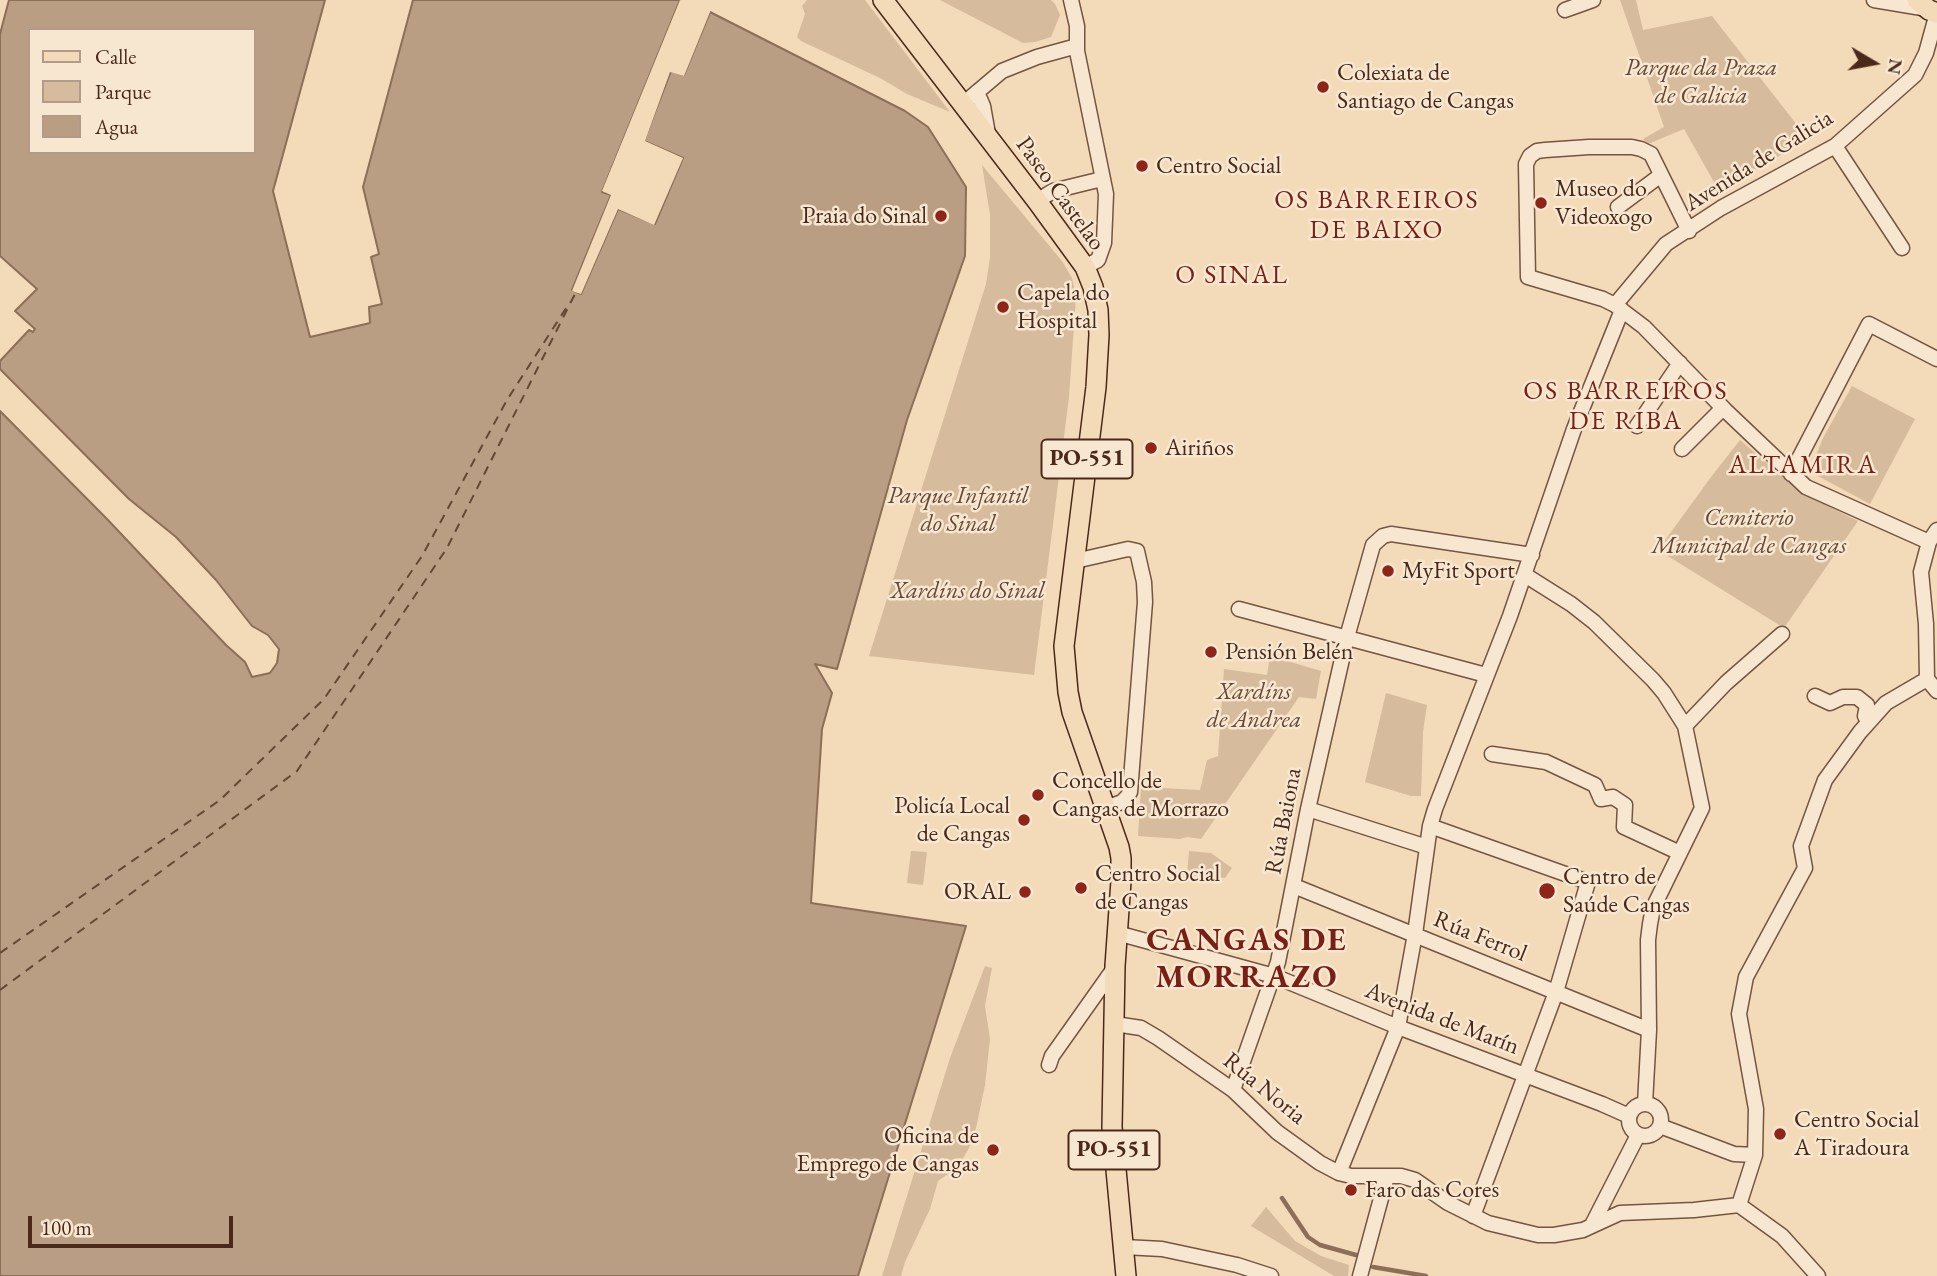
<!DOCTYPE html>
<html>
<head>
<meta charset="utf-8">
<style>
  body { margin:0 }
  #map { position:relative; width:1937px; height:1276px; overflow:hidden; background:#f3dab8; font-family:"EB Garamond",serif }
  canvas { display:block }
  .legend { position:absolute; left:28px; top:28px; width:228px; height:126px; box-sizing:border-box; background:#f7e7d1; border:2px solid #b29b88; margin:0; padding:9px 12px; list-style:none; font-size:21px; color:#4a291b }
  .legend li { display:flex; align-items:center; gap:14px; height:35px }
  .legend b { width:35px; border:2px solid #b29b88 }
  .north { position:absolute; left:1839px; top:28px; width:70px; height:70px; -webkit-text-stroke:5px #f7e7d1; paint-order:stroke; rotate:100deg; font-size:19px; font-weight:700; line-height:28px; text-align:center; color:#4a291b }
  .north::after { content:''; display:block; margin:auto; width:24px; height:32px; background:#4a291b; clip-path:polygon(50% 0,100% 100%,50% 72%,0 100%) }
  .scale { position:absolute; left:28px; top:1216px; width:205px; height:32px; box-sizing:border-box; border:4px solid #4a291b; border-top:0; padding-left:9px; font-size:21px; line-height:24px; white-space:nowrap; color:#4a291b; -webkit-text-stroke:5px #f7e7d1; paint-order:stroke }
</style>
</head>
<body>
<div id="map">
<canvas width="1937" height="1276"></canvas>
<ul class="legend">
<li><b style="height:9px;background:#f3dab8"></b>Calle</li>
<li><b style="height:19px;background:#d6bc9d"></b>Parque</li>
<li><b style="height:19px;background:#ba9e83"></b>Agua</li>
</ul>
<div class="north">N</div>
<div class="scale">100 m</div>
</div>
<script>
const g = document.querySelector('canvas').getContext('2d');
g.lineJoin = 'round';
function paint(path, color) {
  g.fillStyle = color;
  g.fill(path, 'evenodd');
}
function poly(rows) {
  const path = new Path2D();
  for (const r of rows) {
    if (r.length === 3) {
      path.moveTo(r[0] + r[2], r[1]);
      path.arc(r[0], r[1], r[2], 0, 2 * Math.PI);
      continue;
    }
    path.moveTo(r[0], r[1]);
    for (let i = 2; i < r.length; i += 2) path.lineTo(r[i], r[i + 1]);
  }
  return path;
}
function stroke(path, color, width, dash) {
  g.strokeStyle = color;
  g.lineWidth = width;
  g.lineCap = dash ? 'butt' : 'round';
  g.setLineDash(dash || []);
  g.stroke(path);
}
function drawText(font, color, halo, rows, align = 'center') {
  g.font = font + ' "EB Garamond",serif';
  g.lineWidth = 5;
  g.setLineDash([]);
  g.textBaseline = 'middle';
  g.strokeStyle = halo;
  g.fillStyle = color;
  for (const [text, x, y, turn = 0] of rows) {
    g.save();
    g.translate(x, y);
    g.rotate((+turn || 0) * Math.PI / 180);
    g.textAlign = isNaN(turn) ? turn : align;
    if (halo) g.strokeText(text, 0, 0);
    g.fillText(text, 0, 0);
    g.restore();
  }
}
paint(poly([
  [807,0,865,0,950,112,907,94,880,78,801,41,797,37,805,14,802,6],
  [940,0,1051,0,1055,4,1060,15,1051,37,1035,42,1023,43],
  [1620,0,1636,0,1643,30,1712,16,1808,139,1719,191,1684,129,1648,144,1643,139,1664,127],
  [982,165,1062,261,1072,278,1076,297,1069,397,1034,675,869,656,986,284,990,257,990,215],
  [1852,386,1915,419,1870,504,1814,474,1811,468,1823,438],
  [1740,440,1802,493,1858,521,1784,628,1658,550,1711,477],
  [1270,656,1321,671,1316,699,1299,697,1201,839,1187,837,1180,839,1138,836,1141,787,1200,790,1207,760,1218,756,1224,669,1267,675],
  [1386,693,1427,705,1423,732,1421,796,1411,796,1365,782],
  [911,851,927,852,923,885,907,883],
  [1189,851,1211,853,1232,868,1225,878,1187,875],
  [985,966,992,968,985,1006,990,1039,985,1085,975,1133,969,1148,958,1167,938,1181,930,1209,905,1262,901,1276,882,1276,950,1058],
  [1266,1207,1295,1241,1321,1256,1349,1265,1348,1276,1334,1276,1251,1226]
]), '#d6bc9d');
const water = poly([
  [9,0,325,0,273,191,310,337,370,323,369,307,382,304,371,257,379,254,363,187,413,0,680,0,602,192,611,195,572,290,581,294,618,209,655,224,683,158,644,141,671,71,684,75,710,12,905,111,928,127,966,187,965,256,907,420,837,669,815,664,832,693,822,729,811,903,966,926,858,1276,0,1276,0,411,107,519,226,645,245,662,252,677,270,673,277,663,279,649,268,635,252,626,216,580,176,537,129,499,0,369,0,361,29,330,33,332,35,329,15,311,37,289,0,256,0,34,9,0],
  [30,30,254,30,254,152,30,152,30,30]
]);
paint(water, '#ba9e83');
stroke(water, '#8d6f59', 2);
paint(poly([
  [680,0,683,1,606,189,613,192,615,196,576,289,579,290,615,206,619,206,653,220,678,160,643,144,641,140,667,70,671,68,682,71,707,11,710,8,710,12,684,76,670,72,645,141,683,158,654,225,618,209,581,294,572,291,611,195,602,191]
]), '#f3dab8');
stroke(poly([
  [1282,1198,1308,1237,1320,1245,1356,1255],
  [1373,1267,1426,1276]
]), '#8d6f59', 4.5);
stroke(poly([
  [0,953,220,800,324,699,422,556,507,400,570,302],
  [0,990,297,771,447,548,576,292]
]), '#664635', 2, [9, 7]);
const minor = poly([
  [1071,0,1077,26,1077,51,1106,194,1104,243,1098,260,1085,267],
  [1874,0,1928,9],
  [1565,10,1593,0],
  [977,92,983,106,988,134],
  [963,104,1002,71,1037,57,1077,46],
  [1835,146,1902,248],
  [1037,201,1053,191,1102,179],
  [1618,207,1661,175],
  [1689,231,1651,154,1641,149,1632,147,1589,147,1545,150,1537,151,1530,156,1526,164,1528,277,1603,299,1615,305,1644,327,1725,410,1806,487,1929,542],
  [1615,305,1666,244,1721,208,1835,146,1915,75,1926,53,1937,13],
  [1637,426,1680,363],
  [1682,449,1723,408],
  [1791,474,1869,324,1937,359],
  [1937,530,1929,542,1921,572,1926,624,1927,679,1937,691],
  [1075,561,1128,549,1137,551,1144,582,1145,602,1130,792,1127,797,1122,802,1105,808],
  [1525,575,1571,604,1594,622,1653,680,1664,693,1685,726,1702,808,1653,908,1650,924,1648,940,1649,1030,1645,1104],
  [1239,609,1486,675],
  [1815,696,1830,703,1843,697,1857,697,1867,705,1865,716,1869,722],
  [1685,726,1726,683,1782,634],
  [1492,754,1546,762,1595,785,1601,799,1613,797,1625,805,1624,827,1680,853],
  [1308,809,1427,847],
  [1430,826,1588,882,1556,992,1473,1216],
  [1294,886,1649,1030],
  [1117,933,1274,976,1398,1027,1602,1104,1629,1116],
  [1115,1024,1141,1028,1158,1038,1233,1090,1277,1132,1320,1163,1339,1173,1351,1176,1401,1176,1415,1180,1448,1203,1488,1223,1538,1235,1554,1235,1583,1230,1620,1213,1694,1210,1739,1205],
  [1049,1065,1052,1056,1115,967],
  [1233,1090,1278,962,1308,809,1347,637,1373,545,1383,536,1391,534,1532,555],
  [1645,1120,16],
  [1660,1126,1734,1154,1755,1155],
  [1339,1173,1398,1027,1415,934,1430,826,1435,809,1510,616,1574,429,1622,310],
  [1739,1205,1755,1155,1756,1109,1739,1014,1746,977,1805,868,1801,846,1825,780,1860,732,1886,703,1927,679],
  [1739,1205,1782,1236,1818,1276],
  [1592,1225,1638,1135],
  [1124,1247,1162,1249,1237,1265,1271,1276],
  [1360,1276,1387,1176]
]);
const major = poly([
  [883,0,1037,201,1085,267,1093,287,1098,310,1099,335,1096,387,1064,646,1068,692,1072,712,1119,847,1121,858,1121,881,1115,966,1112,1127,1126,1276],
  [1917,0,1929,10,1937,13]
]);
stroke(minor, '#745542', 17);
stroke(major, '#4a291b', 22);
stroke(minor, '#f7e7d1', 14);
stroke(major, '#f3dab8', 19);
for (const [x, y, r, color] of [
  [1323,87,7,"#8f2418"],
  [1142,166,7,"#8f2418"],
  [1541,203,7,"#8f2418"],
  [941,216,7,"#8f2418"],
  [1003,307,7,"#8f2418"],
  [1151,448,7,"#8f2418"],
  [1388,571,7,"#8f2418"],
  [1211,652,7,"#8f2418"],
  [1038,795,7,"#8f2418"],
  [1024,820,7,"#8f2418"],
  [1081,888,7,"#8f2418"],
  [1547,891,9,"#8f2418"],
  [1025,892,7,"#8f2418"],
  [1780,1134,7,"#8f2418"],
  [993,1150,7,"#8f2418"],
  [1351,1190,7,"#8f2418"]
]) {
  const dot = new Path2D();
  dot.arc(x, y, r, 0, 2 * Math.PI);
  g.fillStyle = color;
  g.fill(dot);
  stroke(dot, '#f7e7d1', 2.5);
}
for (const [x, y, w] of [
  [1087,459,91],
  [1114,1150,91]
]) {
  const box = new Path2D();
  box.roundRect(x - w / 2, y - 19.5, w, 39, 5);
  g.fillStyle = '#f7e7d1';
  g.fill(box);
  stroke(box, '#4a291b', 2);
}
drawText('bold 23px', '#4a291b', null, [
  ["PO-551",1087,459],
  ["PO-551",1114,1150]
]);
drawText('italic 24px', '#664635', '#f7e7d1', [
  ["Parque da Praza",1701,68],
  ["de Galicia",1701,96],
  ["Parque Infantil",958,496],
  ["do Sinal",958,524],
  ["Cemiterio",1749,518],
  ["Municipal de Cangas",1749,546],
  ["Xardíns do Sinal",968,591],
  ["Xardíns",1254,692],
  ["de Andrea",1254,720]
]);
drawText('24px', '#4a291b', '#f7e7d1', [
  ["Colexiata de",1337,73],
  ["Santiago de Cangas",1337,101],
  ["Centro Social",1156,166],
  ["Museo do",1555,189],
  ["Videoxogo",1555,217],
  ["Praia do Sinal",927,216,"right"],
  ["Capela do",1017,293],
  ["Hospital",1017,321],
  ["Airiños",1165,448],
  ["MyFit Sport",1402,571],
  ["Pensión Belén",1225,652],
  ["Concello de",1052,781],
  ["Cangas de Morrazo",1052,809],
  ["Policía Local",1010,806,"right"],
  ["de Cangas",1010,834,"right"],
  ["Centro Social",1095,874],
  ["de Cangas",1095,902],
  ["Centro de",1563,877],
  ["Saúde Cangas",1563,905],
  ["ORAL",1011,892,"right"],
  ["Centro Social",1794,1120],
  ["A Tiradoura",1794,1148],
  ["Oficina de",979,1136,"right"],
  ["Emprego de Cangas",979,1164,"right"],
  ["Faro das Cores",1365,1190]
], 'left');
drawText('24px', '#4a291b', '#f7e7d1', [
  ["Avenida de Galicia",1759,161,-32],
  ["Paseo Castelao",1060,194,54],
  ["Rúa Baiona",1284,821,-79],
  ["Rúa Ferrol",1480,937,22],
  ["Avenida de Marín",1442,1019,21],
  ["Rúa Noria",1264,1089,39]
]);
g.letterSpacing = '2px';
drawText('26px', '#7a1f14', '#f7e7d1', [
  ["OS BARREIROS",1377,201],
  ["DE BAIXO",1377,231],
  ["O SINAL",1232,276],
  ["OS BARREIROS",1626,392],
  ["DE RIBA",1626,422],
  ["ALTAMIRA",1803,466]
]);
g.letterSpacing = '0px';
g.letterSpacing = '2px';
drawText('bold 32px', '#7a1f14', '#f7e7d1', [
  ["CANGAS DE",1247,941],
  ["MORRAZO",1247,978]
]);
g.letterSpacing = '0px';
</script>
</body>
</html>
